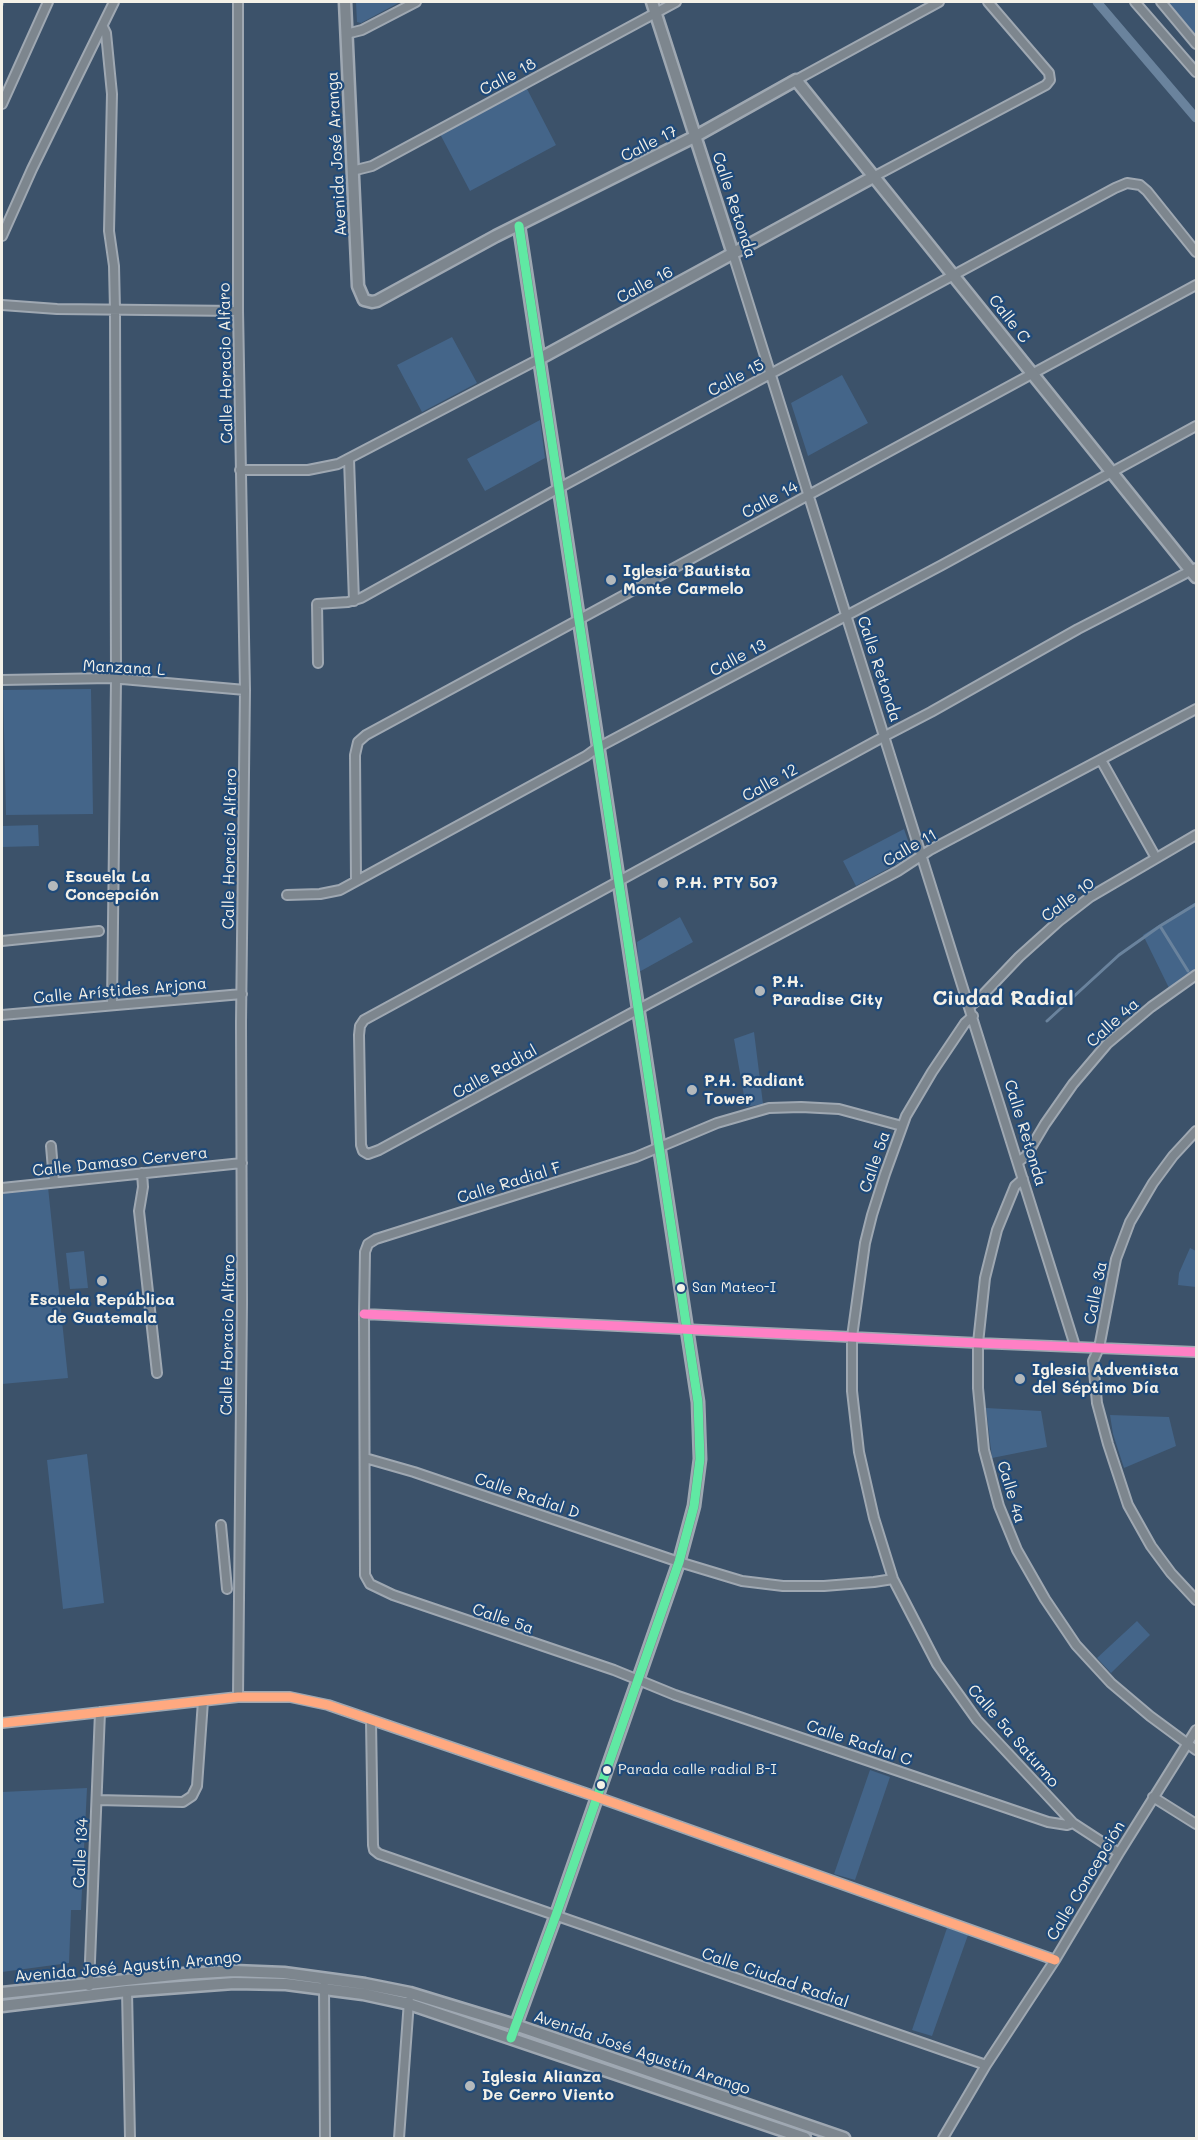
<!DOCTYPE html>
<html>
<head>
<meta charset="utf-8">
<style>
  body { margin:0 }
  #map { position:relative; width:1198px; height:2140px; overflow:hidden; background:#3c526a; font-family:Mali,sans-serif }
  canvas { display:block }
  .frame { position:absolute; inset:0; border:3px solid #f4f1e8; pointer-events:none }
</style>
</head>
<body>
<div id="map">
<canvas width="1198" height="2140"></canvas>
<div class="frame"></div>
</div>
<script>
const g = document.querySelector('canvas').getContext('2d');
g.lineJoin = 'round';
function paint(path, color) {
  g.fillStyle = color;
  g.fill(path, 'evenodd');
}
function poly(rows) {
  const path = new Path2D();
  for (const r of rows) {
    path.moveTo(r[0], r[1]);
    for (let i = 2; i < r.length; i += 2) path.lineTo(r[i], r[i + 1]);
  }
  return path;
}
function stroke(path, color, width, dash) {
  g.strokeStyle = color;
  g.lineWidth = width;
  g.lineCap = dash ? 'butt' : 'round';
  g.setLineDash(dash || []);
  g.stroke(path);
}
function drawText(font, color, halo, rows, align = 'center') {
  g.font = font + ' Mali,sans-serif';
  g.lineWidth = 4.5;
  g.setLineDash([]);
  g.textBaseline = 'middle';
  g.strokeStyle = halo;
  g.fillStyle = color;
  for (const [text, x, y, turn = 0] of rows) {
    g.save();
    g.translate(x, y);
    g.rotate((+turn || 0) * Math.PI / 180);
    g.textAlign = isNaN(turn) ? turn : align;
    if (halo) g.strokeText(text, 0, 0);
    g.fillText(text, 0, 0);
    g.restore();
  }
}
paint(poly([
  [356,2,400,2,361,23,357,22],
  [1165,2,1196,2,1196,35,1180,16],
  [526,87,556,145,470,191,440,134],
  [452,337,477,383,422,412,397,365],
  [842,375,868,423,808,456,791,403],
  [540,420,545,458,485,491,467,459],
  [91,689,93,814,6,815,3,690],
  [38,825,39,846,2,847,2,826],
  [904,829,913,855,856,886,843,861],
  [1196,902,1196,969,1169,988,1143,935],
  [680,917,693,942,639,972,637,942],
  [754,1032,763,1104,746,1107,734,1039],
  [48,1187,68,1378,2,1384,2,1191],
  [1190,1248,1196,1251,1196,1287,1178,1285,1179,1273],
  [84,1251,88,1288,70,1289,66,1253],
  [986,1408,1041,1411,1047,1447,992,1458],
  [1110,1415,1169,1417,1176,1446,1124,1468,1113,1434],
  [87,1454,104,1603,63,1609,47,1460],
  [1137,1621,1150,1635,1111,1673,1097,1658],
  [870,1770,890,1777,855,1880,834,1874],
  [87,1788,81,1910,71,1910,69,1963,2,1972,2,1792],
  [947,1928,968,1935,932,2036,912,2030]
]), '#446589');
stroke(poly([
  [2,5,3,2],
  [1188,971,1160,926,1196,904],
  [1047,1021,1119,955,1160,926]
]), '#6a839d', 3);
stroke(poly([
  [1097,2,1196,118]
]), '#6a839d', 9);
const street = poly([
  [238,2,238,311,245,690,241,1022,242,1303,238,1697],
  [1135,2,1196,72],
  [1161,2,1196,44],
  [103,27,106,33,112,94,109,231,114,266,115,310,116,679,112,1004],
  [346,34,362,30,416,2],
  [796,80,939,2],
  [2,104,48,2],
  [352,171,372,166,676,2],
  [875,176,1046,85,1050,80,1049,73,988,2],
  [2,236,32,169,114,2],
  [733,254,1075,1346],
  [2,305,57,309,238,311],
  [349,459,354,601],
  [240,470,308,470,338,464,539,359],
  [1196,568,1078,629,931,712,885,736,364,1020,360,1026,359,1035,361,1145,363,1151,368,1154,379,1150,637,1010,898,871,930,850,1196,709],
  [318,663,317,604,348,602,361,598,559,488,1115,188,1127,183,1140,185,1147,191,1196,252],
  [2,680,111,678,245,690],
  [1101,760,1156,858],
  [356,881,355,755,358,742,366,735,1196,285],
  [287,895,320,894,340,890,586,756,597,748,942,565,1196,426],
  [2,941,99,931],
  [970,1006,979,999,1019,957,1059,921,1090,897,1196,835],
  [2,1015,242,994],
  [973,1016,965,1023,932,1072,906,1116,885,1174,872,1215,865,1243,852,1337,852,1391,859,1452,874,1518,893,1579,937,1664,977,1720,1073,1823,1119,1853],
  [902,1126,839,1109,801,1107,769,1108,717,1123,636,1157,376,1239,368,1244,365,1252,364,1314,365,1575,370,1584,393,1595,614,1670,675,1695,1048,1822,1067,1825,1073,1823],
  [1196,1131,1173,1156,1153,1183,1130,1222,1116,1259,1099,1348,1093,1361,1097,1403,1108,1444,1128,1505,1151,1546,1171,1573,1196,1600],
  [51,1146,54,1181],
  [1018,1162,1026,1156,1045,1124,1073,1084,1107,1044,1151,1007,1196,975],
  [142,1173,143,1187,139,1211,157,1373],
  [1023,1179,1015,1186,997,1230,985,1278,978,1343,978,1388,984,1450,999,1506,1017,1550,1045,1599,1076,1645,1111,1683,1150,1716,1196,1750],
  [2,1188,242,1163],
  [364,1314,978,1343,1196,1352],
  [365,1458,414,1472,679,1562,742,1581,783,1586,824,1586,874,1582,893,1579],
  [221,1525,227,1589],
  [371,1721,373,1845,374,1850,379,1854,986,2065],
  [2,1723,238,1697,290,1697,328,1705,597,1797,1055,1960],
  [1153,1797,1196,1824],
  [97,1800,183,1802,192,1796,197,1786,203,1701],
  [89,1986,100,1712],
  [324,1986,325,2138],
  [127,1991,130,2138],
  [399,2138,409,2001],
  [943,2138,986,2065,1055,1960,1119,1853,1196,1730]
]);
const secondary = poly([
  [345,2,358,286,364,300,372,302,377,301,496,236,696,136,796,80,1196,577],
  [652,2,733,254],
  [539,359,875,176],
  [2,1993,183,1974,234,1971,284,1973,365,1984,410,1993,515,2025,844,2138],
  [2,2006,127,1991,234,1983,286,1984,363,1994,409,2004,805,2138],
  [511,2038,556,1915,679,1562,694,1506,700,1459,698,1402,519,226]
]);
stroke(street, '#9fa8b2', 12);
stroke(secondary, '#9fa8b2', 15);
stroke(street, '#7d868e', 8);
stroke(secondary, '#7d868e', 10);
stroke(poly([
  [511,2038,556,1915,679,1562,694,1506,700,1459,698,1402,519,226]
]), '#60e9a3', 9);
stroke(poly([
  [2,1723,238,1697,290,1697,328,1705,597,1797,1055,1960]
]), '#ffa980', 9);
stroke(poly([
  [364,1314,978,1343,1196,1352]
]), '#ff80c5', 9);
for (const [x, y, r, color] of [
  [611,580,6,"#b4b9bc"],
  [663,883,6,"#b4b9bc"],
  [53,886,6,"#b4b9bc"],
  [760,991,6,"#b4b9bc"],
  [692,1090,6,"#b4b9bc"],
  [102,1281,6,"#b4b9bc"],
  [681,1288,5,"#f4f1e8"],
  [1020,1379,6,"#b4b9bc"],
  [607,1770,5,"#f4f1e8"],
  [601,1785,5,"#f4f1e8"],
  [470,2086,6,"#b4b9bc"]
]) {
  const dot = new Path2D();
  dot.arc(x, y, r, 0, 2 * Math.PI);
  g.fillStyle = color;
  g.fill(dot);
  stroke(dot, '#1f4a7a', 2);
}
drawText('14px', '#f4f1e8', '#1f4a7a', [
  ["San Mateo-I",692,1288],
  ["Parada calle radial B-I",618,1770]
], 'left');
drawText('16px', '#f4f1e8', '#1f4a7a', [
  ["Calle 18",508,77,-28],
  ["Calle 17",649,144,-27],
  ["Avenida José Aranga",337,154,-93],
  ["Calle Retonda",734,205,72],
  ["Calle 16",645,285,-28],
  ["Calle C",1009,319,52],
  ["Calle Horacio Alfaro",226,363,-91],
  ["Calle 15",736,378,-28],
  ["Calle 14",770,500,-28],
  ["Calle 13",738,658,-28],
  ["Manzana L",124,668,3],
  ["Calle Retonda",879,669,72],
  ["Calle 12",770,783,-29],
  ["Calle 11",910,848,-30],
  ["Calle Horacio Alfaro",230,849,-89],
  ["Calle 10",1068,900,-37],
  ["Calle Arístides Arjona",120,991,-5],
  ["Calle 4a",1113,1023,-42],
  ["Calle Radial",495,1072,-29],
  ["Calle Retonda",1025,1133,73],
  ["Calle Damaso Cervera",120,1162,-6],
  ["Calle 5a",875,1162,-71],
  ["Calle Radial F",509,1183,-17],
  ["Calle 3a",1096,1293,-79],
  ["Calle Horacio Alfaro",228,1335,-89],
  ["Calle 4a",1011,1492,73],
  ["Calle Radial D",527,1496,19],
  ["Calle 5a",503,1619,19],
  ["Calle 5a Saturno",1013,1736,49],
  ["Calle Radial C",859,1743,19],
  ["Calle 134",81,1853,-87],
  ["Calle Concepción",1086,1881,-59],
  ["Avenida José Agustín Arango",128,1967,-5],
  ["Calle Ciudad Radial",775,1978,19],
  ["Avenida José Agustín Arango",642,2053,19]
]);
drawText('bold 16px', '#f4f1e8', '#1f4a7a', [
  ["Iglesia Bautista",623,571],
  ["Monte Carmelo",623,589],
  ["Escuela La",65,877],
  ["Concepción",65,895],
  ["P.H. PTY 507",675,883],
  ["P.H.",772,982],
  ["Paradise City",772,1000],
  ["P.H. Radiant",704,1081],
  ["Tower",704,1099],
  ["Escuela República",102,1300,"center"],
  ["de Guatemala",102,1318,"center"],
  ["Iglesia Adventista",1032,1370],
  ["del Séptimo Día",1032,1388],
  ["Iglesia Alianza",482,2077],
  ["De Cerro Viento",482,2095]
], 'left');
drawText('bold 20px', '#f4f1e8', '#1f4a7a', [
  ["Ciudad Radial",1003,999]
]);
</script>
</body>
</html>
